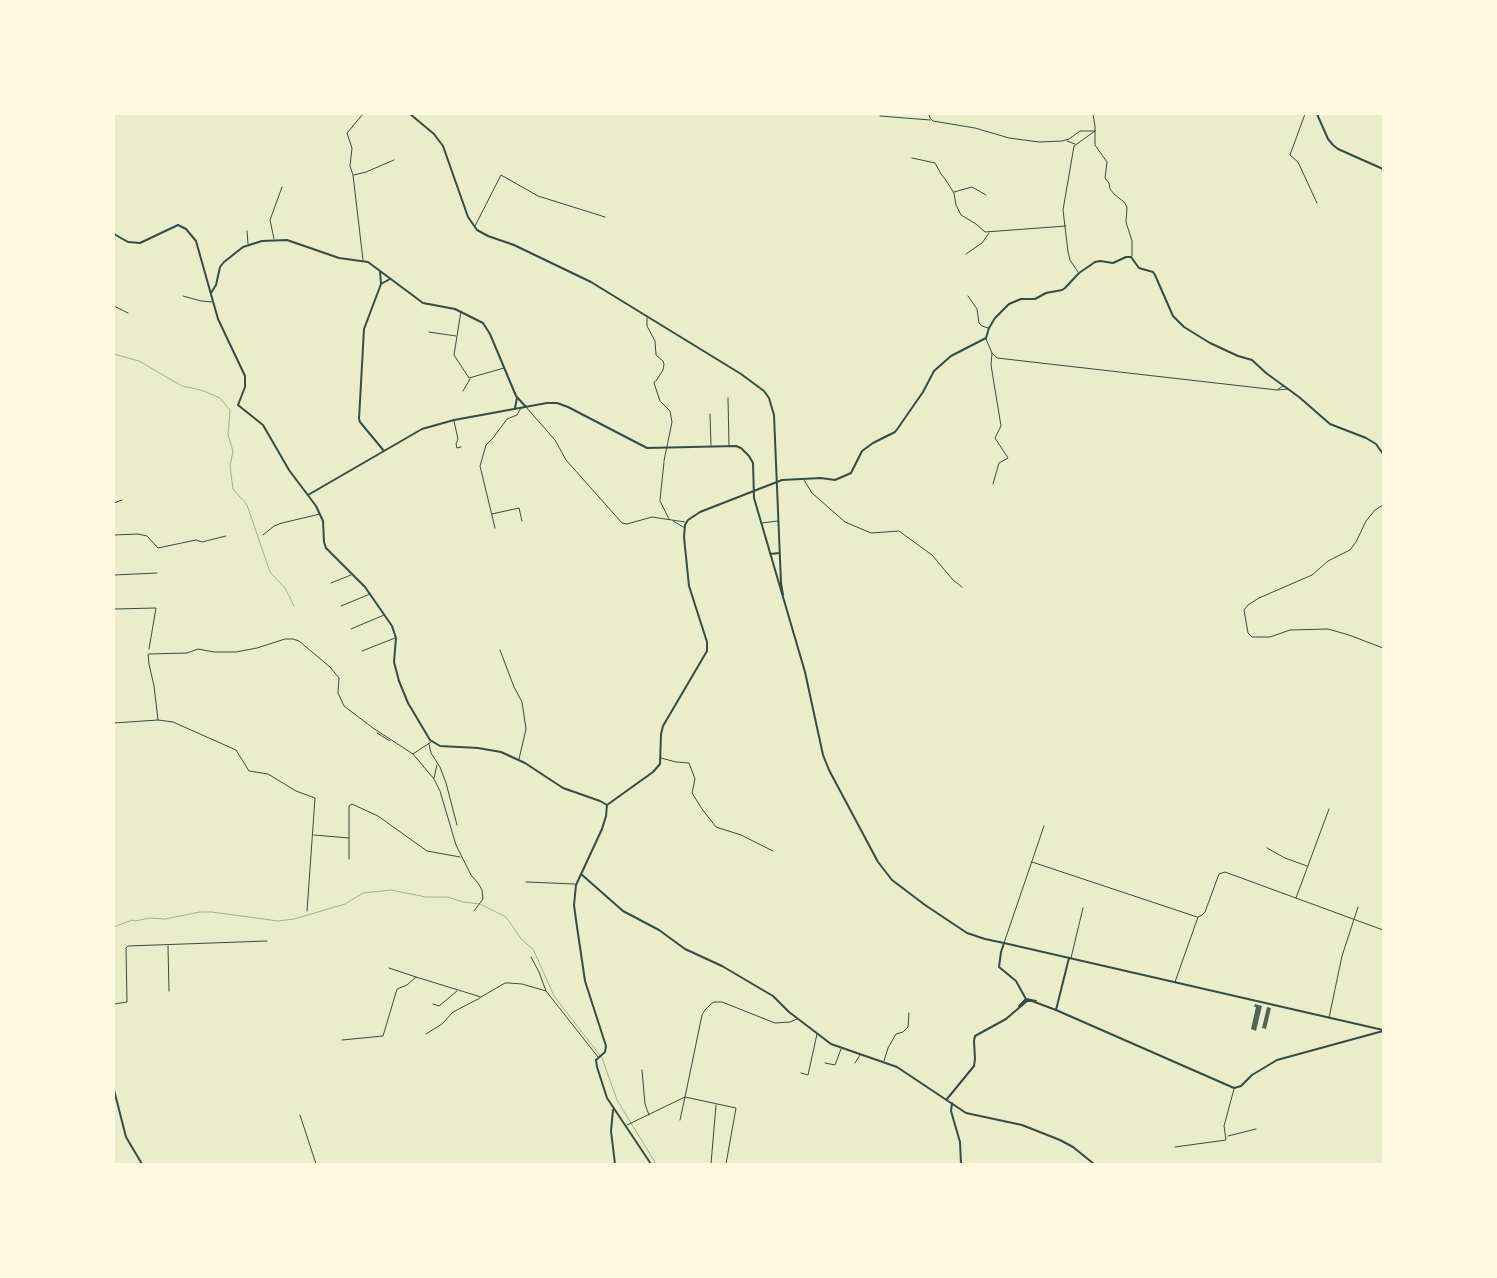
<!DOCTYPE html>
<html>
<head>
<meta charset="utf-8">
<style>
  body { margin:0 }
  #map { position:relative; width:1497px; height:1278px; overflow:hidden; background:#e9edc9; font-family:"Noto Sans",sans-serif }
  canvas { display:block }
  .frame { position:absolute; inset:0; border:115px solid #fefae0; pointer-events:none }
</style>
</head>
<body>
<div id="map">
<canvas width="1497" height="1278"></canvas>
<div class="frame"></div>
</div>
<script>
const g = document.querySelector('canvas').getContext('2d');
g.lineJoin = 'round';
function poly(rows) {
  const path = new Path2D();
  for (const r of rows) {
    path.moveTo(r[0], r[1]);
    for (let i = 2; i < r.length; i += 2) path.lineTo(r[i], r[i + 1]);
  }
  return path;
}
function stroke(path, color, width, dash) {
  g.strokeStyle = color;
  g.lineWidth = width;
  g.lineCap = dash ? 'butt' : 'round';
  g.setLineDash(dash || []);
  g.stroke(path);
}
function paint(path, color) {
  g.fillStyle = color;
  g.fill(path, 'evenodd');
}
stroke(poly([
  [114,354,139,361,182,386,201,390,220,398,230,410,228,435,233,451,230,466,233,489,247,505,270,572,285,588,294,606],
  [114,927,132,920,135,921,150,918,165,919,200,912,212,912,278,921,294,919,345,904,363,893,391,890,426,897,448,897,463,902,480,904,506,917,522,940,533,949,554,996,602,1058,617,1100,656,1164]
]), '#a3b18a', 1);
paint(poly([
  [1255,1004,1262,1006,1256,1031,1251,1029,1256,1007,1254,1007],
  [1267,1007,1271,1008,1266,1029,1262,1028]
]), '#4f6655');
stroke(poly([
  [655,381,654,383,660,401],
  [660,500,664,462]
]), '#344e41', 1);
stroke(poly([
  [929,114,930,118,933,121,975,128,1009,138,1039,142,1062,141,1069,139,1080,131,1095,131],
  [1093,114,1095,126,1095,145,1107,162,1105,178,1109,183,1110,189,1114,194,1124,202,1127,207,1126,222,1132,241,1132,256],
  [1305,114,1290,155,1298,162,1317,203],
  [880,116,930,120],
  [1067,141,1075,144],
  [912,158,935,163,941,174,945,179,954,193,956,205,961,215,976,224,985,232,1066,226],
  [354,175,366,172,394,160],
  [954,192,972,187,986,195],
  [475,226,501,175,538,196,605,217],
  [247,231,248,244],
  [274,239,270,220,282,187],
  [966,254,982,243,989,233],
  [363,260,353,175,350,166,352,148,347,133,363,114],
  [1078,272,1070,260,1068,252,1063,210,1074,146,1095,131],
  [183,296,201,301,212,302],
  [968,296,977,309,979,323,982,326,988,328],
  [114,306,128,313],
  [461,311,454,355,469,378,504,368],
  [647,318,647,326,655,341,656,355,663,361,664,364,663,370,656,381],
  [429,332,456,336],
  [986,339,992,353,991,365,1001,426,995,438,1008,458,999,463,993,484],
  [992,353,997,358,1277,390,1283,386],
  [1278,390,1288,389],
  [463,391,470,379],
  [728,398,729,445],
  [661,402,670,411,672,422,664,461],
  [526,407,555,440,566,460,622,523,627,524,652,517,685,522],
  [710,414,711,446],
  [454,421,458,439,456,444,457,448,461,447],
  [804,480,812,493,845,522,871,533,899,531,932,555,953,580,962,587],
  [660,501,669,519],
  [114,503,122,500],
  [1383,505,1375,510,1366,521,1356,542,1350,550,1328,561,1312,575,1259,598,1248,605,1244,610,1248,633,1252,637,1270,637,1290,630,1328,629,1349,635,1383,648],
  [492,514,519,508,522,521],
  [673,521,685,528],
  [762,523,778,521],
  [495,528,480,466,486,445,493,438,507,419,517,415,521,408],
  [114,535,138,534,147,536,158,548,196,540,202,542,226,536],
  [263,535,274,526,282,523,320,514],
  [114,575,157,573],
  [331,583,351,575],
  [341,606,370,594],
  [114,609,156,608,149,649],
  [351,629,384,615],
  [500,650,514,687,522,702,526,729,519,759],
  [362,651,395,638],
  [158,720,154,686,149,664,148,654,187,653,198,649,214,652,236,652,257,648,285,639,293,639,299,641,330,667,339,678,338,693,344,706,373,728,413,754,434,779,440,791,456,845,471,875,478,883,482,890,483,899,474,911],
  [114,723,158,720,173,722,236,750,249,771,268,774,296,791,315,798,307,911],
  [377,733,390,741],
  [429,744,431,753,440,767,446,783,457,825],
  [413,754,431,742],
  [661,758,676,762,689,763,695,779,692,793,702,809,716,827,741,835,773,851],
  [434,778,437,765],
  [314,835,349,838,349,806,352,804,378,816,427,851,460,857],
  [349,838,349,859],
  [1267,848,1285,858,1307,866],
  [1032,862,1197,917],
  [526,882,575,884],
  [1296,898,1329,809],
  [1198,917,1202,915,1205,912,1219,874,1225,872,1383,930],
  [1004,943,1044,826],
  [168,946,169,991],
  [531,957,539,972,546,991,598,1057],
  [1071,958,1083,908],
  [389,968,416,977],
  [1175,982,1198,917],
  [114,1004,127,1002,126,948,128,946,267,941],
  [433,1004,439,1006,457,991],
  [1329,1018,1342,956,1358,907],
  [426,1034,442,1024,453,1012,480,998],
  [342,1040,383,1036,397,989,407,985,416,977,481,997,505,983,509,983,522,984,546,991],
  [884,1061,888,1048,896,1034,903,1032,908,1027,909,1013],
  [825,1063,835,1065,841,1049],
  [855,1063,860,1055],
  [642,1070,645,1104,649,1115],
  [801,1073,808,1075,817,1034],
  [300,1115,316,1164],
  [680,1120,685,1097,736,1108,726,1164],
  [627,1125,685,1097,702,1015,705,1010,711,1004,714,1002,722,1002,775,1023,790,1022,797,1019],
  [1228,1136,1256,1129],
  [1175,1147,1226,1140,1224,1126,1234,1089],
  [711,1164,716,1105]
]), '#344e41', 1);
stroke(poly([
  [410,114,434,134,443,146,468,217,477,230,488,236,514,245,591,282,741,374,764,391,769,398,774,415,781,583,783,595],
  [1317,114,1328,139,1333,145,1338,149,1383,169],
  [114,234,128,242,140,243,178,225,186,229,196,241,218,319,245,376,245,387,238,405,263,425,289,470,316,506,323,521,324,542,326,548,365,587,392,626,396,638,394,662,399,681,408,703,430,740,440,746,478,748,501,752,525,763,563,788,600,801,607,805,606,816,602,829,576,885,574,905,576,920,585,981,606,1046,605,1052,596,1060,597,1067,607,1098,651,1164],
  [380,271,381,284,364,329,359,419,360,422,384,451],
  [381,284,390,279],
  [211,293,216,285,220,267,224,262,243,247,262,241,287,240,339,258,368,262,423,303,455,309,483,323,490,334,516,396,526,407],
  [515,408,517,398],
  [308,495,422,429,454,420,547,403,557,403,568,407,647,448,736,446,741,448,749,456,753,463,754,498,805,672,823,755,829,770,878,862,892,880,925,905,967,933,985,939,1004,943,1383,1030],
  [770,554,780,553],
  [607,805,653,772,660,764,661,734,663,726,707,651,707,642,689,586,684,537,685,525,688,520,700,512,782,480,821,478,835,480,851,473,862,451,873,443,895,432,898,428,923,392,934,371,951,356,986,338,989,328,995,318,1009,304,1021,299,1035,299,1046,293,1062,290,1065,288,1079,273,1095,262,1100,261,1113,263,1126,257,1131,257,1139,268,1153,272,1155,275,1173,316,1184,327,1210,343,1238,356,1252,360,1266,373,1299,397,1330,424,1366,438,1376,444,1383,454],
  [581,874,623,911,659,930,685,949,722,966,773,996,789,1012,831,1044,897,1067,966,1113,1022,1125,1060,1140,1073,1147,1094,1164],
  [1004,943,1001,952,999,967,1016,981,1027,1001],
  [1019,1006,1026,999,1036,1001],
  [1056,1010,1069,958],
  [947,1099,974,1066,975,1059,974,1041,975,1036,1006,1019,1027,1001,1032,1001,1056,1010,1234,1088,1241,1086,1252,1075,1277,1060,1383,1031],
  [952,1103,951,1111,960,1142,961,1164],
  [613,1110,611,1131,615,1164]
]), '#344e41', 2);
stroke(poly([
  [114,1090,126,1137,142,1164]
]), '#344e41', 2);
</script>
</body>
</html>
